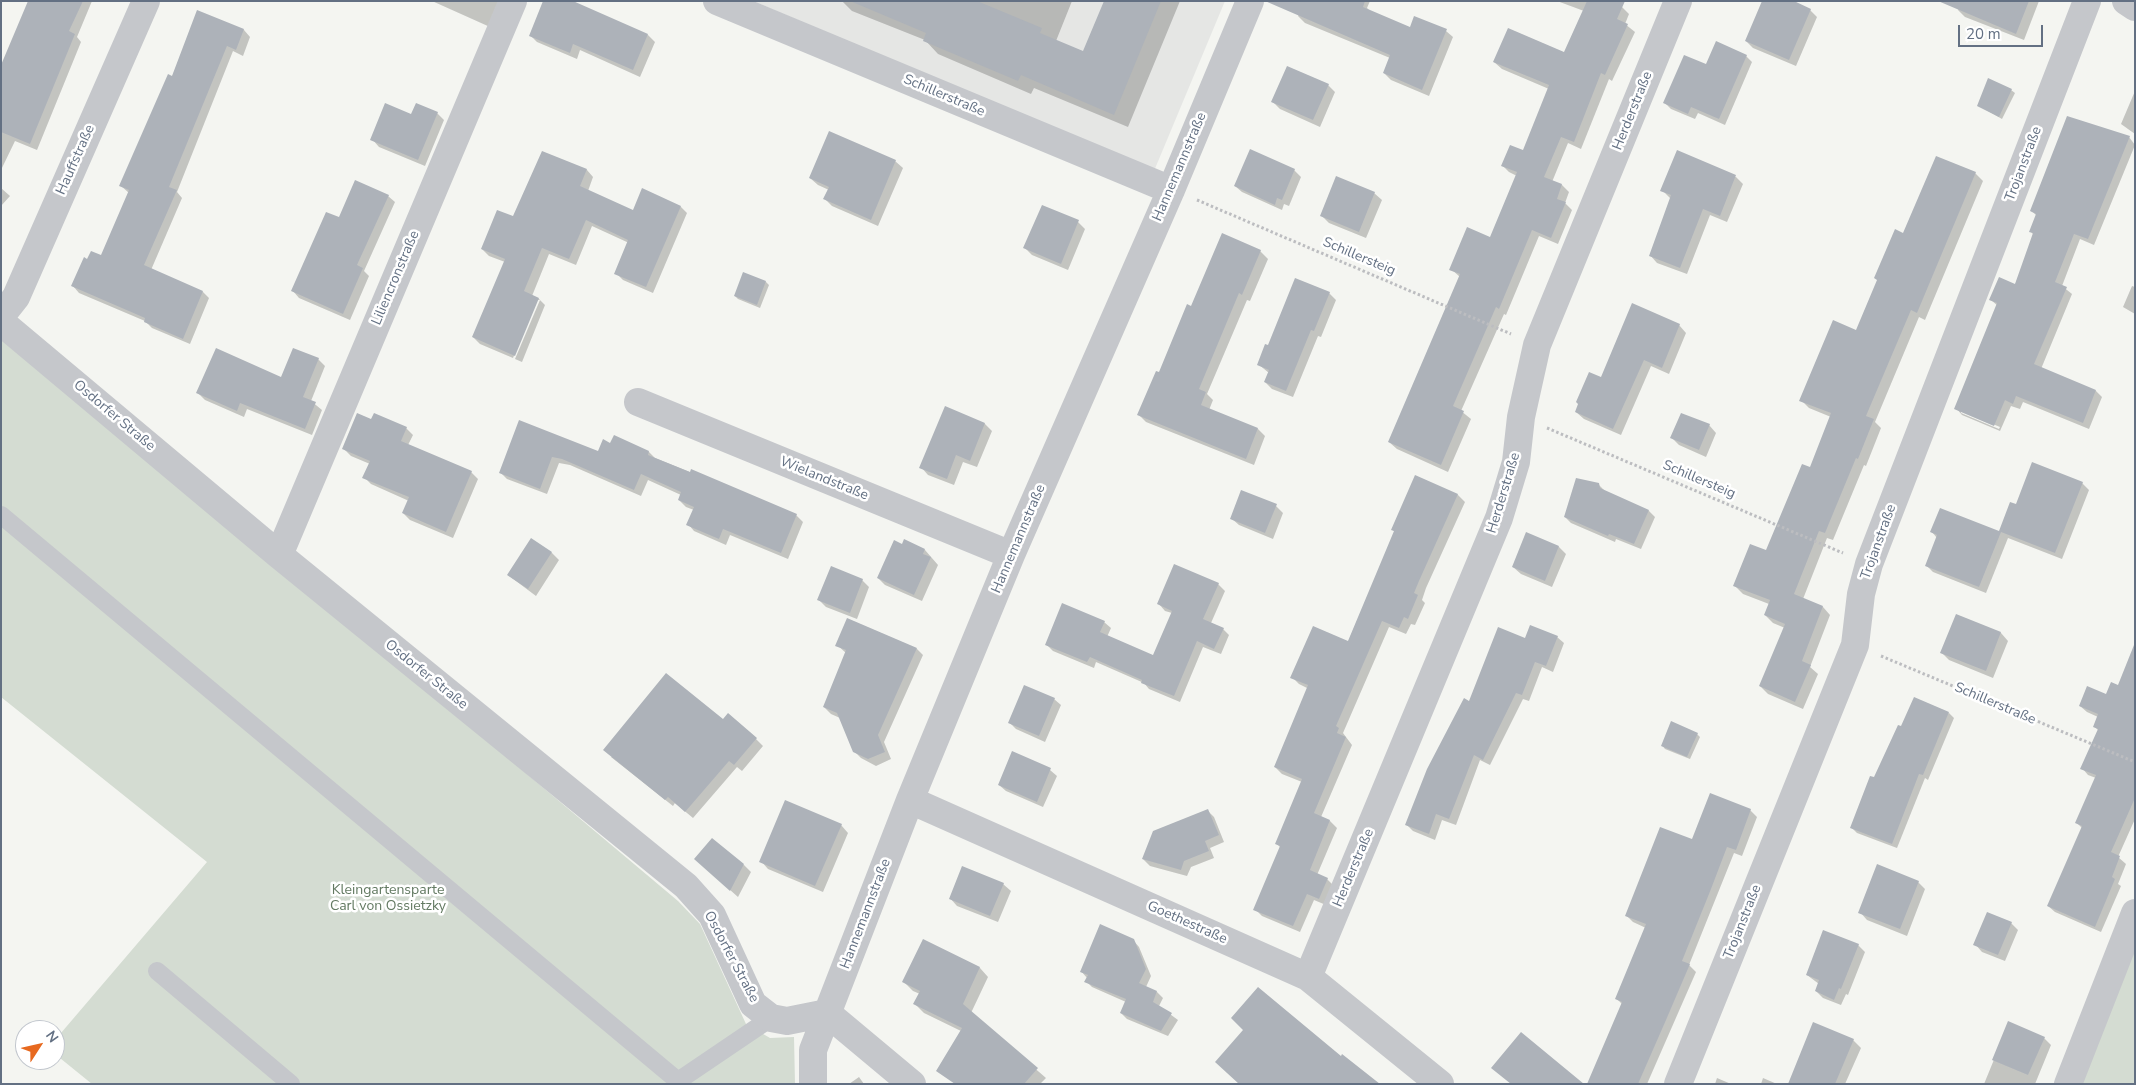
<!DOCTYPE html>
<html>
<head>
<meta charset="utf-8">
<style>
  body { margin:0 }
  #map { position:relative; width:2136px; height:1085px; overflow:hidden; background:#f4f5f1; font-family:"Nunito Sans",sans-serif }
  canvas { display:block }
  .frame { position:absolute; inset:0; border:2px solid #637083; pointer-events:none }
  .north { position:absolute; left:15px; top:1020px; width:50px; height:50px; box-sizing:border-box; background:#fff; border:1px solid #c1c6cd; border-radius:50%; rotate:55deg; font-size:14px; font-weight:700; line-height:20px; text-align:center; color:#637083 }
  .north::after { content:''; display:block; margin:auto; width:18px; height:22px; background:#e7691f; clip-path:polygon(50% 0,100% 100%,50% 72%,0 100%) }
  .scale { position:absolute; left:1958px; top:25px; width:85px; height:22px; box-sizing:border-box; border:2px solid #637083; border-top:0; padding-left:6px; font-size:15px; line-height:18px; white-space:nowrap; color:#637083; -webkit-text-stroke:4px #fff; paint-order:stroke }
</style>
</head>
<body>
<div id="map">
<canvas width="2136" height="1085"></canvas>
<div class="frame"></div>
<div class="north">N</div>
<div class="scale">20 m</div>
</div>
<script>
const g = document.querySelector('canvas').getContext('2d');
g.lineJoin = 'round';
function paint(path, color) {
  g.fillStyle = color;
  g.fill(path, 'evenodd');
}
function poly(rows) {
  const path = new Path2D();
  for (const r of rows) {
    path.moveTo(r[0], r[1]);
    for (let i = 2; i < r.length; i += 2) path.lineTo(r[i], r[i + 1]);
  }
  return path;
}
function stroke(path, color, width, dash) {
  g.strokeStyle = color;
  g.lineWidth = width;
  g.lineCap = dash ? 'butt' : 'round';
  g.setLineDash(dash || []);
  g.stroke(path);
}
function drawText(font, color, halo, rows, align = 'center') {
  g.font = font + ' "Nunito Sans",sans-serif';
  g.lineWidth = 5;
  g.setLineDash([]);
  g.textBaseline = 'middle';
  g.strokeStyle = halo;
  g.fillStyle = color;
  for (const [text, x, y, turn = 0] of rows) {
    g.save();
    g.translate(x, y);
    g.rotate((+turn || 0) * Math.PI / 180);
    g.textAlign = isNaN(turn) ? turn : align;
    if (halo) g.strokeText(text, 0, 0);
    g.fillText(text, 0, 0);
    g.restore();
  }
}
paint(poly([
  [753,1,1225,1,1154,171]
]), '#e5e6e4');
paint(poly([
  [1,332,678,901,700,924,746,1024,770,1038,794,1037,795,1084,92,1084,55,1054,55,1040,207,862,1,697],
  [2135,943,2135,1084,2080,1084]
]), '#d4dcd2');
paint(poly([
  [29,1,92,1,77,37,81,42,37,150,15,141,1,170,1,85],
  [432,1,501,1,490,27],
  [842,1,1072,1,1056,41,1084,52,1105,1,1180,1,1128,127,1034,88,1031,94,938,54,925,40,852,11],
  [1305,1,1370,1,1367,8,1370,11,1411,29,1446,31,1453,37,1429,96,1391,80,1384,73,1390,58,1305,23,1298,16],
  [1557,1,1620,1,1622,7,1629,14,1625,24,1635,32,1612,81,1609,79,1581,149,1568,143,1552,182,1562,185,1569,192,1565,203,1572,210,1558,244,1539,236,1506,315,1504,314,1461,411,1471,419,1448,472,1397,449,1389,442,1460,277,1451,269,1491,238,1517,176,1509,172,1502,165,1524,152,1549,89,1502,69,1494,62,1565,53,1584,11],
  [1961,1,2039,1,2024,40,1965,17,1958,10],
  [1810,10,1817,17,1796,66,1753,48,1746,41],
  [198,12,244,30,250,37,243,56,233,51,177,192,182,198,151,270,203,292,209,298,190,344,152,328,145,321,79,293,73,286,88,260,102,257,129,193,120,185,172,77],
  [530,35,648,35,655,42,640,77,580,50,577,59,537,42],
  [1746,56,1752,62,1725,125,1698,113,1695,119,1671,109,1664,102],
  [1328,85,1335,92,1320,127,1280,109,1273,102],
  [2011,90,2015,93,2002,119,1979,106],
  [2135,91,2135,134,2121,124],
  [437,113,444,120,425,166,379,147,372,139,412,116],
  [2129,137,2135,145,2094,245,2080,239,2062,286,2072,294,2041,369,2096,391,2102,397,2089,429,2023,402,2020,409,2011,406,2000,431,1962,415,1956,408,1998,306,1991,300,2015,285,2034,235,2031,232,2037,216,2032,211],
  [1961,411,2000,427,1999,429,1961,413],
  [1678,152,1736,177,1743,184,1727,222,1710,215,1687,274,1657,263,1650,255,1671,199,1662,190],
  [542,153,587,170,593,177,588,191,633,211,681,207,687,213,653,293,623,280,616,273,629,243,592,226,576,265,549,254,532,296,539,299,545,305,522,362,515,359,540,300,537,300,513,358,480,344,473,337,505,262,489,256,482,249,514,218],
  [895,161,903,168,878,226,832,206,825,199,829,190,818,185,810,178],
  [1294,170,1301,177,1289,206,1284,204,1282,210,1242,192,1235,186],
  [1975,173,1983,181,1925,320,1919,317,1875,422,1881,428,1866,466,1864,465,1833,540,1827,538,1803,599,1823,607,1830,615,1810,667,1818,674,1803,709,1768,694,1760,686,1785,628,1773,623,1765,615,1769,604,1743,594,1735,586,1767,552,1811,469,1831,417,1809,408,1801,400,1857,332,1904,234],
  [1,188,10,196,1,206],
  [1374,193,1382,200,1366,238,1329,223,1322,216],
  [388,196,395,202,364,271,369,276,350,320,299,298,293,291,340,219],
  [1078,222,1085,229,1068,270,1032,255,1025,248],
  [1260,251,1268,259,1250,301,1247,300,1207,394,1213,400,1209,410,1258,429,1265,436,1254,465,1146,422,1138,414,1160,374],
  [744,273,766,282,769,285,760,308,738,299,735,296],
  [2132,286,2135,287,2135,314,2123,307],
  [1329,293,1336,300,1321,337,1318,336,1293,397,1272,389,1265,382,1269,373,1258,364,1269,347],
  [1679,325,1686,333,1669,374,1651,366,1621,435,1584,419,1576,412,1601,379],
  [318,359,325,366,311,401,322,410,312,435,247,409,244,417,205,400,198,393,282,379],
  [945,408,985,424,992,431,977,467,963,462,954,485,928,475,921,467],
  [372,421,406,428,413,435,408,445,471,472,478,479,453,538,410,520,403,513,409,501,371,484,364,477,370,464,351,456,344,449],
  [520,422,599,452,611,444,649,452,655,458,796,515,803,522,788,559,730,535,726,545,694,531,688,524,694,510,686,507,679,500,681,495,648,480,641,496,570,465,559,463,547,494,507,479,500,472],
  [1709,425,1716,433,1706,457,1679,445,1672,438],
  [1416,476,1458,495,1465,502,1426,588,1422,600,1425,603,1415,625,1411,624,1406,634,1389,627,1343,733,1352,745,1321,817,1330,821,1337,828,1317,875,1327,879,1334,886,1326,905,1314,900,1300,932,1262,916,1255,909,1281,848,1277,844,1302,782,1282,774,1275,767,1309,689,1299,684,1292,677,1348,642,1395,532,1392,529],
  [2082,483,2089,490,2062,559,2008,538,1986,593,1933,572,1926,565,1937,538,1932,532,1999,533,2016,506],
  [1598,484,1605,491,1649,511,1655,517,1641,549,1616,539,1615,542,1571,523,1565,517],
  [1276,506,1283,513,1273,539,1239,525,1231,518],
  [1527,534,1559,547,1566,554,1552,587,1521,574,1513,567],
  [531,540,552,553,559,560,536,596,508,575],
  [903,546,925,550,938,565,922,601,885,585,878,578],
  [862,580,869,587,857,619,826,607,819,600],
  [1218,584,1225,591,1211,623,1223,629,1229,635,1221,654,1203,647,1180,702,1149,689,1144,683,1096,662,1094,668,1053,651,1046,644,1104,622,1111,628,1107,637,1153,657,1172,613,1165,611,1159,604],
  [1957,615,2001,633,2008,641,1993,678,1949,660,1941,652],
  [1557,637,1564,643,1553,672,1542,667,1529,701,1523,699,1490,765,1480,760,1456,825,1442,820,1435,840,1413,831,1407,825,1470,703,1526,639],
  [837,645,917,649,923,655,884,742,891,759,876,766,861,758,854,751,840,718,831,714,824,707,846,653],
  [2135,652,2135,819,2118,857,2126,864,2118,884,2121,886,2101,932,2055,912,2048,906,2082,828,2077,823,2096,778,2088,775,2082,768,2099,731,2094,726,2098,717,2087,712,2080,706,2107,696,2118,687],
  [1054,699,1061,705,1045,742,1016,729,1010,723],
  [1949,713,1954,718,1928,780,1925,778,1897,848,1857,833,1851,827,1902,728],
  [1697,734,1700,737,1690,759,1665,749,1662,745],
  [756,739,763,746,742,771,737,767,693,818,675,803,673,806,611,757],
  [1013,753,1050,770,1057,776,1043,807,1006,791,999,785],
  [1750,810,1757,817,1742,856,1734,853,1689,965,1696,972,1647,1084,1601,1084,1622,1004,1617,999,1646,928,1633,922,1626,915,1693,841],
  [1208,811,1214,817,1224,842,1210,848,1214,858,1191,867,1187,876,1150,866,1143,859],
  [841,825,848,833,823,892,768,869,761,861],
  [744,865,751,872,738,897,703,866],
  [1918,882,1925,889,1907,936,1867,920,1860,912],
  [1003,884,1011,891,998,922,957,906,950,898],
  [2011,923,2018,930,2005,961,1982,952,1975,944],
  [1823,932,1858,945,1865,952,1848,995,1846,994,1841,1005,1823,998,1816,991,1819,984,1807,975],
  [1133,940,1139,947,1151,976,1146,987,1157,992,1163,998,1159,1006,1178,1020,1168,1036,1127,1019,1121,1013,1126,1002,1092,987,1086,981,1087,978,1081,971],
  [923,941,980,968,988,977,971,1013,1046,1078,1040,1084,967,1084,961,1031,924,1013,915,1004,920,994,913,991,904,982],
  [2009,1023,2044,1038,2051,1045,2035,1084,1984,1084],
  [1814,1024,1853,1040,1861,1048,1845,1084,1801,1084],
  [859,1077,864,1084,849,1084],
  [1717,1078,1731,1084,1715,1084],
  [1763,1078,1777,1084,1761,1084]
]), '#0003');
paint(poly([
  [28,1,83,1,69,31,75,34,30,144,1,132,1,65],
  [543,1,573,1,648,34,633,70,573,44,570,53,529,36],
  [850,1,977,1,1042,28,1040,33,1083,51,1104,1,1161,1,1114,115,1021,75,1018,81,923,41,926,33],
  [1265,1,1365,1,1363,7,1410,27,1414,16,1447,29,1422,90,1383,73,1390,55],
  [1587,1,1625,1,1617,19,1628,24,1605,75,1601,73,1574,142,1561,137,1544,177,1562,184,1557,199,1566,202,1551,238,1532,230,1499,309,1496,307,1453,406,1464,411,1441,465,1388,442,1460,274,1449,270,1467,227,1490,237,1517,172,1501,166,1510,145,1523,150,1549,85,1493,62,1508,28,1564,52],
  [1762,1,1794,1,1811,9,1789,60,1745,41],
  [1938,1,2029,1,2016,34],
  [197,10,244,29,236,50,227,46,169,187,177,190,144,265,203,291,183,339,144,322,145,318,71,286,84,257,87,259,91,251,101,255,129,190,119,186,168,74,172,76],
  [1716,41,1747,55,1719,119,1691,107,1688,114,1663,103,1684,55,1706,64],
  [1287,66,1329,84,1313,120,1271,102],
  [1988,78,2012,89,1999,117,1977,106],
  [385,103,411,114,416,103,438,112,418,160,370,140],
  [2067,116,2130,136,2088,239,2074,234,2055,282,2067,287,2034,364,2096,390,2083,423,2016,396,2013,404,2005,400,1994,426,1954,409,1997,303,1989,300,1999,277,2015,284,2033,233,2029,232,2036,214,2030,211],
  [829,131,896,160,871,220,823,199,829,187,809,178],
  [1250,149,1295,169,1282,200,1277,198,1275,205,1234,186],
  [1677,150,1736,175,1720,216,1703,209,1680,268,1649,256,1671,195,1660,191],
  [542,151,587,169,580,186,633,210,642,188,681,206,646,287,614,274,628,240,586,220,569,259,542,248,524,291,539,298,515,356,472,337,505,259,481,249,497,210,513,216],
  [1936,156,1976,172,1917,313,1911,310,1866,416,1874,419,1858,459,1856,458,1825,533,1819,531,1794,594,1823,606,1802,661,1811,665,1795,702,1759,686,1785,624,1764,615,1770,600,1733,586,1750,544,1766,550,1802,464,1810,467,1831,413,1799,401,1833,320,1856,330,1877,280,1874,278,1895,229,1903,233],
  [1336,176,1375,192,1359,232,1320,216],
  [355,180,389,195,357,265,363,268,343,314,291,291,326,212,339,217],
  [1042,205,1079,220,1061,264,1023,248],
  [1222,233,1261,250,1242,295,1239,293,1199,389,1206,392,1201,405,1258,428,1246,459,1137,415,1156,371,1159,372,1187,304,1191,306],
  [743,272,766,281,757,305,734,296],
  [1295,278,1330,292,1314,331,1311,330,1286,391,1264,382,1269,370,1257,365,1265,344,1268,345],
  [1632,303,1680,324,1662,368,1644,360,1613,429,1575,412,1578,404,1576,402,1589,372,1601,377],
  [216,348,281,377,293,348,319,358,303,397,316,402,305,429,240,403,237,411,196,393],
  [945,406,985,423,970,461,956,455,947,479,919,468],
  [357,413,371,419,374,413,407,427,401,441,472,471,446,532,402,513,409,497,362,478,370,461,342,449],
  [1681,413,1710,424,1699,450,1670,438],
  [519,420,598,451,603,439,610,443,614,435,649,451,648,455,690,472,691,469,797,514,781,553,723,529,719,539,686,525,694,507,678,500,681,492,641,474,634,490,562,459,552,457,540,489,499,473],
  [2032,462,2083,482,2055,553,2001,532,1979,587,1925,566,1937,535,1930,532,1940,508,1999,531,2010,502,2016,504],
  [1415,475,1458,494,1419,581,1414,593,1418,595,1408,619,1404,617,1399,628,1382,621,1336,726,1339,728,1337,733,1346,737,1314,813,1330,820,1310,870,1328,878,1319,899,1307,894,1293,926,1253,910,1280,846,1275,844,1302,779,1274,767,1308,685,1290,678,1313,626,1348,641,1394,531,1391,530],
  [1576,478,1599,483,1600,488,1649,510,1634,544,1609,534,1608,536,1564,517],
  [1241,490,1277,504,1265,533,1230,519],
  [1526,532,1559,546,1545,581,1512,567],
  [531,538,552,552,528,589,507,575],
  [904,539,925,549,923,554,931,557,914,595,877,578,894,540,902,544],
  [1174,564,1219,583,1203,619,1224,628,1214,649,1197,641,1174,696,1141,683,1142,680,1090,657,1087,662,1045,645,1062,603,1105,621,1100,632,1153,655,1172,611,1157,604],
  [831,566,863,579,850,613,817,600],
  [1956,614,2001,632,1986,671,1940,653],
  [847,618,917,648,878,735,885,752,868,759,853,752,837,713,823,707,846,650,835,646],
  [1530,625,1558,636,1546,666,1535,662,1522,695,1516,693,1483,760,1474,755,1449,819,1436,814,1429,834,1405,825,1427,769,1464,698,1469,701,1498,627,1525,638],
  [2134,645,2135,798,2111,852,2120,856,2112,877,2115,879,2095,927,2047,906,2082,826,2075,823,2096,775,2080,769,2098,729,2093,727,2098,714,2079,706,2087,686,2106,694,2111,682,2118,685],
  [666,673,723,719,728,713,757,738,734,765,729,761,685,812,668,797,665,800,603,750],
  [1024,685,1055,698,1039,736,1008,723],
  [1914,697,1949,712,1923,775,1919,774,1892,844,1850,828,1870,776,1874,777,1898,725,1901,726],
  [1671,721,1698,733,1687,757,1661,746],
  [1012,751,1051,768,1037,802,998,785],
  [1710,793,1751,809,1736,850,1727,847,1711,889,1682,961,1690,964,1666,1020,1638,1084,1587,1084,1622,1002,1615,999,1646,924,1625,916,1660,827,1692,839],
  [785,800,842,824,815,886,759,862],
  [1208,809,1219,835,1205,841,1209,851,1184,861,1181,870,1142,859,1153,831],
  [712,838,744,864,730,891,694,859],
  [1877,864,1919,881,1900,929,1858,913],
  [962,866,1004,883,990,916,949,899],
  [1987,912,2012,922,1998,955,1973,945],
  [1100,924,1134,939,1146,969,1139,983,1157,991,1153,1002,1172,1013,1161,1031,1120,1013,1126,999,1084,982,1088,975,1080,972],
  [1823,930,1859,944,1841,989,1839,988,1834,1000,1815,991,1819,980,1806,975],
  [923,939,980,967,963,1004,1038,1068,1024,1084,955,1084,936,1071,962,1028,913,1004,920,991,902,982],
  [1258,987,1341,1056,1342,1054,1380,1084,1239,1084,1215,1062,1243,1030,1231,1018],
  [2008,1021,2045,1037,2028,1075,1992,1060],
  [1813,1022,1854,1039,1835,1084,1788,1084],
  [1521,1032,1584,1084,1511,1084,1491,1068]
]), '#adb2b9');
stroke(poly([
  [1197,200,1511,334],
  [1547,428,1843,553],
  [1881,656,2135,762]
]), '#bcbdc0', 3, [2.5, 2.5]);
stroke(poly([
  [1,515,678,1081,771,1018],
  [157,971,291,1084]
]), '#c5c7cb', 18);
stroke(poly([
  [717,1,1171,190],
  [2126,1,2135,7],
  [1,316,16,297,146,1],
  [1,322,279,555,686,886,712,915,753,1004,771,1018,787,1021,827,1013],
  [638,402,1011,555],
  [279,555,513,1],
  [910,800,1308,977,1440,1084],
  [1308,977,1499,518,1516,462,1521,417,1537,345,1678,1],
  [827,1013,912,1084],
  [813,1084,813,1050,910,800,1011,555,1171,190,1250,1],
  [1678,1084,1855,645,1861,594,1869,564,2087,1],
  [2068,1084,2135,913]
]), '#c5c7cb', 28);
drawText('14px', '#637083', '#fff', [
  ["Schillerstraße",944,96,23],
  ["Herderstraße",1633,111,-68],
  ["Hauffstraße",76,160,-66],
  ["Trojanstraße",2024,164,-69],
  ["Hannemannstraße",1180,167,-67],
  ["Schillersteig",1359,257,23],
  ["Liliencronstraße",396,278,-67],
  ["Osdorfer Straße",114,416,40],
  ["Wielandstraße",824,479,22],
  ["Schillersteig",1699,480,23],
  ["Herderstraße",1504,493,-73],
  ["Hannemannstraße",1019,539,-67],
  ["Trojanstraße",1879,542,-70],
  ["Osdorfer Straße",426,675,39],
  ["Schillerstraße",1995,704,23],
  ["Herderstraße",1354,868,-67],
  ["Hannemannstraße",866,914,-69],
  ["Trojanstraße",1743,922,-68],
  ["Goethestraße",1187,923,24],
  ["Osdorfer Straße",731,957,62]
]);
drawText('14px', '#637a62', '#fff', [
  ["Kleingartensparte",388,891],
  ["Carl von Ossietzky",388,907]
]);
</script>
</body>
</html>
